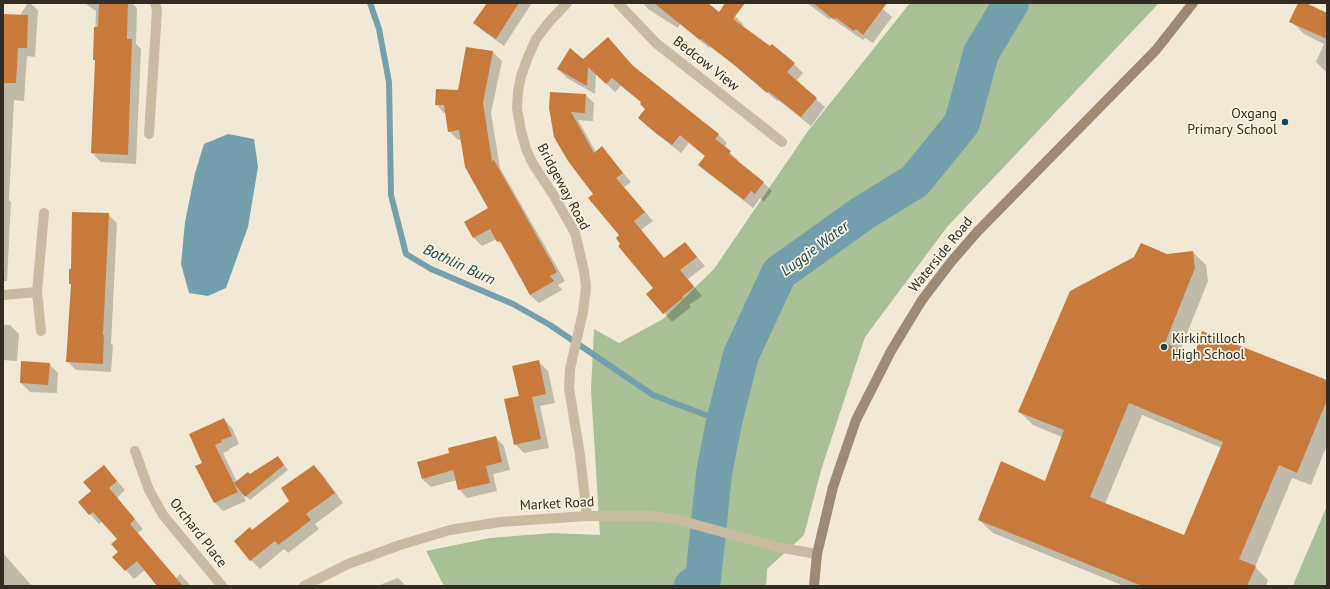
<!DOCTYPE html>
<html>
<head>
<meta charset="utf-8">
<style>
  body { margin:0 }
  #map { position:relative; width:1330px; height:589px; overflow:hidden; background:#f1e9d6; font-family:"PT Sans",sans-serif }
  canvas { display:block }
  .frame { position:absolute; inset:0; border:4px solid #332c24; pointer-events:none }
</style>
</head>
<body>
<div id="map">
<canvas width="1330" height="589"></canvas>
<div class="frame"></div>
</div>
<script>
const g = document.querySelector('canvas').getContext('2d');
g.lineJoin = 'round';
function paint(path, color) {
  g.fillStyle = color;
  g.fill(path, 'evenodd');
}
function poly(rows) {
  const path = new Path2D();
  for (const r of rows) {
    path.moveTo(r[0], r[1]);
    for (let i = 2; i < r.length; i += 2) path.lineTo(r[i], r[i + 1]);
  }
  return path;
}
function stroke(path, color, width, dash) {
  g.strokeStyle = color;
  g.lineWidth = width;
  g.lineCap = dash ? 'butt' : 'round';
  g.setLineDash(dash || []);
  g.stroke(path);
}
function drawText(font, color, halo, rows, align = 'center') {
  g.font = font + ' "PT Sans",sans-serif';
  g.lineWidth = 3.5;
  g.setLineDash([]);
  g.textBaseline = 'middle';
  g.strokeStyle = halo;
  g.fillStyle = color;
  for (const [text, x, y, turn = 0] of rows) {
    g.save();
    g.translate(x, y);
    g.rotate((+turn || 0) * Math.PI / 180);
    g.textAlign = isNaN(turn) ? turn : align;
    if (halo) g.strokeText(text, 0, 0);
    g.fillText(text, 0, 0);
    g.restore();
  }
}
paint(poly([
  [910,3,1159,3,947,227,865,337,822,467,804,535,767,569,766,586,444,586,426,551,490,538,552,533,600,535,591,390,594,329,619,343,663,319,714,269,808,131],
  [1327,506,1327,586,1293,586,1296,578]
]), '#a9bf96');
paint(poly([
  [228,134,254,139,258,167,248,227,226,288,208,296,189,293,181,264,185,222,195,173,204,144]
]), '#74a0ae');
paint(poly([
  [28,3,30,3,38,10,35,57,27,56,24,101,14,100,9,200,11,202,7,281,3,281,3,15,20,15],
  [84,3,132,3,137,8,136,44,141,49,136,164,101,162,92,153,96,62,94,60,96,11],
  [488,3,532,3,504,46,483,31,474,23],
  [643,3,707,3,719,13,735,16,744,25,742,27,794,64,803,73,796,81,825,107,811,126,778,100,777,101,744,72,710,47,709,48,680,24,678,28,648,9],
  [807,3,876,3,892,17,873,43,865,38,863,40,831,18,830,20],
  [1300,3,1303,3,1327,14,1327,73,1316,62,1324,44,1304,34,1291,21],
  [616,47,635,68,719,135,727,143,724,147,739,161,738,162,764,183,772,191,764,202,760,198,753,208,708,173,699,165,706,157,689,143,681,153,648,127,639,118,646,109,642,103,621,86,615,92,596,74,595,94,567,78,558,69],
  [467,48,493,52,502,61,491,113,500,168,565,281,558,285,562,290,539,303,530,295,505,248,497,239,482,246,474,238,465,222,489,208,462,139,458,140,449,131,446,113,444,113,436,104,459,91],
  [586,95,594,103,593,121,578,120,596,152,602,148,631,182,624,187,653,221,641,230,665,259,685,243,705,266,688,279,702,296,689,305,691,307,672,322,648,294,655,288,622,244,621,235,595,194,550,108],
  [108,214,117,223,111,344,113,345,111,372,76,370,67,361,72,286,70,284,72,270],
  [1193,252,1206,265,1208,281,1180,351,1194,357,1327,382,1327,445,1311,485,1292,478,1255,567,1268,580,1266,586,1124,586,993,533,979,520,1046,482,1062,437,1033,425,1020,412,1167,255],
  [1142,415,1222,448,1185,537,1105,504],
  [3,325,10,325,19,334,17,361,3,360],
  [22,362,49,364,58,373,57,393,30,392,21,383],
  [539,362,548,371,555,403,540,406,549,448,524,453,515,444,520,397],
  [224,419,232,428,239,444,229,449,230,450,223,453,237,482,278,457,288,470,250,500,241,492,246,501,223,511,215,503,196,467,203,463],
  [496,438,504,446,510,470,493,474,497,491,467,498,459,489,457,480,431,487,422,479],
  [104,466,125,490,117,498,143,529,138,533,176,578,180,574,191,586,158,586,145,570,134,579,114,557,119,552,118,539,102,521,99,524,79,502,92,491],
  [314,466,323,475,343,503,315,524,319,529,288,553,284,549,260,569,251,560,253,531,291,501],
  [3,553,32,586,3,586],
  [398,578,406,586,377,586]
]), '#0003');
stroke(poly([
  [370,3,379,29,389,82,391,195,406,254,431,269,513,304,550,325,653,395,724,422]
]), '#74a0ae', 6);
stroke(poly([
  [692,586,703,579,714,474,724,422,741,355,779,273,863,213,915,181,962,123,981,53,1011,3]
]), '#74a0ae', 36);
paint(poly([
  [99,3,128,3,127,39,132,39,128,155,91,153,95,60,93,60,94,27,98,27],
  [487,3,519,3,496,39,473,23],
  [654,3,708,3,719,12,725,3,745,3,733,19,770,46,772,44,795,63,787,72,817,98,801,117,768,91,767,93,733,64,701,39,700,40],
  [813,3,887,3,863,35,856,29,854,31,836,18,833,19],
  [1298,3,1306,3,1327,13,1327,39,1289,22],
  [3,14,28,15,27,48,18,48,16,83,3,83],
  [608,37,632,65,719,134,715,139,731,151,729,154,764,182,755,194,751,191,744,200,698,165,705,156,680,135,672,145,657,134,638,118,645,109,640,104,641,102,612,78,606,84,588,67,587,86,557,69,570,48,583,59],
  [466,47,493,51,483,103,492,161,494,160,557,272,550,276,554,281,530,295,500,241,497,242,490,229,473,238,464,222,488,208,465,167,459,130,448,132,444,105,435,105,436,89,458,90],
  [550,92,586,94,585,113,571,112,594,153,602,146,623,173,616,178,645,212,634,221,664,258,685,242,697,257,680,270,694,287,682,297,683,298,663,314,646,294,653,288,618,246,620,244,616,238,619,235,588,198,593,194,568,161,554,137,549,108],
  [72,212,109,213,103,335,104,335,103,364,66,362,71,284,69,284,69,269,71,269],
  [1141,243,1167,254,1193,251,1195,268,1165,343,1194,356,1202,331,1327,380,1327,400,1297,473,1279,465,1239,559,1256,566,1247,586,1142,586,978,520,1001,461,1045,481,1064,430,1018,412,1070,291,1134,257],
  [1129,403,1223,442,1184,535,1090,497],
  [539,360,546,394,532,397,541,439,514,445,504,399,519,396,512,366],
  [21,361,50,363,48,385,20,383],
  [224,418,232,436,221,440,222,442,215,445,238,492,214,503,195,466,202,463,189,434],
  [496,436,502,462,486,466,490,483,458,490,453,470,422,479,417,462,449,453,448,448],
  [278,456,284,465,245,497,234,483,248,472,250,474],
  [104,465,117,481,109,488,135,519,130,524,183,586,157,586,137,561,125,571,112,557,118,552,111,544,117,539,93,512,89,515,78,502,91,491,83,482],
  [314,465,335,493,306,514,311,520,294,533,278,545,275,541,250,561,234,541,250,527,252,530,289,501,281,488]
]), '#c87a3c');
stroke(poly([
  [567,3,549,22,536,39,528,57,521,76,518,92,517,108,521,131,526,149,533,164,554,196,575,233,584,271,586,287,583,312,570,369,569,388,580,455,587,516],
  [618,3,656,43,782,142],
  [149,134,157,10,155,3],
  [3,295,37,292],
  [41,331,37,292,44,213],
  [135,451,149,490,163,515,222,586]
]), '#c8bba2', 10);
stroke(poly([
  [304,586,348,564,400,545,450,530,500,522,587,516,652,516,675,519,777,547,817,554]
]), '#c8bba2', 10);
stroke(poly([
  [814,586,817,554,833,487,856,420,891,351,922,300,951,262,978,231,1156,50,1193,3]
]), '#9c8a73', 10);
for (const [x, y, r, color] of [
  [1285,122,4,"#1a4554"],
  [1164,347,4,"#1a4554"]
]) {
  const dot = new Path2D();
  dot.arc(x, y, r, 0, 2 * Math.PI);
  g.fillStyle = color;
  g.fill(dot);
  stroke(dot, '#f9f3e2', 1.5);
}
drawText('14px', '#332c24', '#f9f3e2', [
  ["Bedcow View",706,64,38],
  ["Bridgeway Road",563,187,62],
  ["Waterside Road",941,255,-51],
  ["Market Road",557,504,-3],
  ["Orchard Place",198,533,52]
]);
drawText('14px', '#332c24', '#f9f3e2', [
  ["Oxgang",1277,114],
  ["Primary School",1277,130],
  ["Kirkintilloch",1172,339,"left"],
  ["High School",1172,355,"left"]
], 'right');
drawText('italic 15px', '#1a4554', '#f9f3e2', [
  ["Luggie Water",815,249,-37],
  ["Bothlin Burn",459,265,25]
]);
</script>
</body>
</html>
